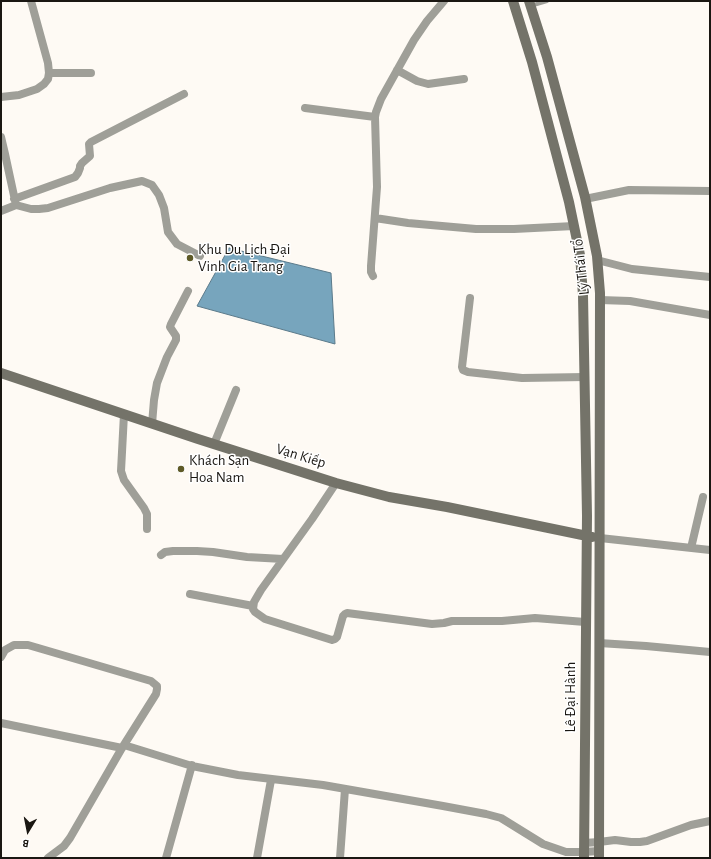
<!DOCTYPE html>
<html>
<head>
<meta charset="utf-8">
<style>
  body { margin:0 }
  #map { position:relative; width:711px; height:859px; overflow:hidden; background:#fefaf4; font-family:"Alegreya Sans",sans-serif }
  canvas { display:block }
  .frame { position:absolute; inset:0; border:2px solid #1a1712; pointer-events:none }
  .north { position:absolute; left:8px; top:811px; width:40px; height:40px; -webkit-text-stroke:3px #fff; paint-order:stroke; rotate:190deg; font-size:11px; font-weight:700; line-height:16px; text-align:center; color:#1a1712 }
  .north::after { content:''; display:block; margin:auto; width:14px; height:18px; background:#1a1712; clip-path:polygon(50% 0,100% 100%,50% 72%,0 100%) }
</style>
</head>
<body>
<div id="map">
<canvas width="711" height="859"></canvas>
<div class="frame"></div>
<div class="north">B</div>
</div>
<script>
const g = document.querySelector('canvas').getContext('2d');
g.lineJoin = 'round';
function paint(path, color) {
  g.fillStyle = color;
  g.fill(path, 'evenodd');
}
function poly(rows) {
  const path = new Path2D();
  for (const r of rows) {
    path.moveTo(r[0], r[1]);
    for (let i = 2; i < r.length; i += 2) path.lineTo(r[i], r[i + 1]);
  }
  return path;
}
function stroke(path, color, width, dash) {
  g.strokeStyle = color;
  g.lineWidth = width;
  g.lineCap = dash ? 'butt' : 'round';
  g.setLineDash(dash || []);
  g.stroke(path);
}
function drawText(font, color, halo, rows, align = 'center') {
  g.font = font + ' "Alegreya Sans",sans-serif';
  g.lineWidth = 3;
  g.setLineDash([]);
  g.textBaseline = 'middle';
  g.strokeStyle = halo;
  g.fillStyle = color;
  for (const [text, x, y, turn = 0] of rows) {
    g.save();
    g.translate(x, y);
    g.rotate((+turn || 0) * Math.PI / 180);
    g.textAlign = isNaN(turn) ? turn : align;
    if (halo) g.strokeText(text, 0, 0);
    g.fillText(text, 0, 0);
    g.restore();
  }
}
const water = poly([
  [229,248,331,273,335,344,197,306,229,248]
]);
paint(water, '#77a5bd');
stroke(water, '#5b7a8a', 1);
stroke(poly([
  [530,6,547,1]
]), '#9f9f98', 4);
stroke(poly([
  [397,70,417,81,428,84,464,79],
  [49,73,91,73],
  [1,97,19,95,37,89,44,84,48,79,49,73,48,63,31,1],
  [305,108,375,117],
  [1,137,5,154,16,205,31,209,39,209,48,208,110,188,142,181,152,185,159,195,164,208,168,232,177,244,200,256],
  [14,199,75,177,78,173,80,168,80,166,82,163,90,156,89,144,91,142,184,94],
  [585,199,629,190,710,191],
  [1,211,16,205],
  [375,218,408,223,476,229,514,229,574,226],
  [597,260,632,269,710,277],
  [373,276,371,272,371,266,377,187,375,117,376,112,381,99,414,40,427,21,444,1],
  [470,298,462,367,463,370,468,372,522,378,585,377],
  [600,300,630,301,710,315],
  [124,414,121,471,124,480,144,508,147,514,147,529],
  [152,424,154,400,157,383,167,357,176,340,176,336,170,327,171,324,188,291],
  [214,444,236,390],
  [336,483,312,519,261,590,254,602,253,609,255,612,265,619,332,640,335,639,337,637,343,616,345,614,347,613,432,624,444,623,452,621,502,621,535,618,585,622],
  [600,538,710,550],
  [691,548,703,497],
  [161,555,165,552,173,551,197,551,213,552,247,557,283,559],
  [190,594,253,606],
  [599,643,646,646,710,652],
  [1,657,5,650,14,645,28,645,151,681,157,686,157,689,156,694,122,748,70,838,64,846,48,858],
  [1,723,122,748],
  [124,745,192,766,238,775,323,785,443,806,486,814,501,818,543,844,566,852,584,852,599,851],
  [584,843,599,842,615,840,631,842,640,842,647,841,691,825,710,821],
  [166,858,192,765],
  [257,858,271,780],
  [340,858,345,789]
]), '#9f9f98', 8);
stroke(poly([
  [513,1,532,62,569,202,580,255,583,295,587,516,584,858],
  [529,1,547,57,585,197,597,256,600,293,599,858],
  [1,373,198,439,336,483,389,497,447,507,592,537]
]), '#747369', 10);
for (const [x, y, r, color] of [
  [190,258,4,"#5e5a27"],
  [181,469,4,"#5e5a27"]
]) {
  const dot = new Path2D();
  dot.arc(x, y, r, 0, 2 * Math.PI);
  g.fillStyle = color;
  g.fill(dot);
  stroke(dot, '#fff', 1.5);
}
drawText('15px', '#1a1712', '#fff', [
  ["Khu Du Lịch Đại",198,249],
  ["Vinh Gia Trang",198,266],
  ["Khách Sạn",189,460],
  ["Hoa Nam",189,477]
], 'left');
drawText('15px', '#1a1712', '#fff', [
  ["Lý Thái Tổ",581,267,-97],
  ["Vạn Kiếp",301,456,17],
  ["Lê Đại Hành",570,697,-90]
]);
</script>
</body>
</html>
